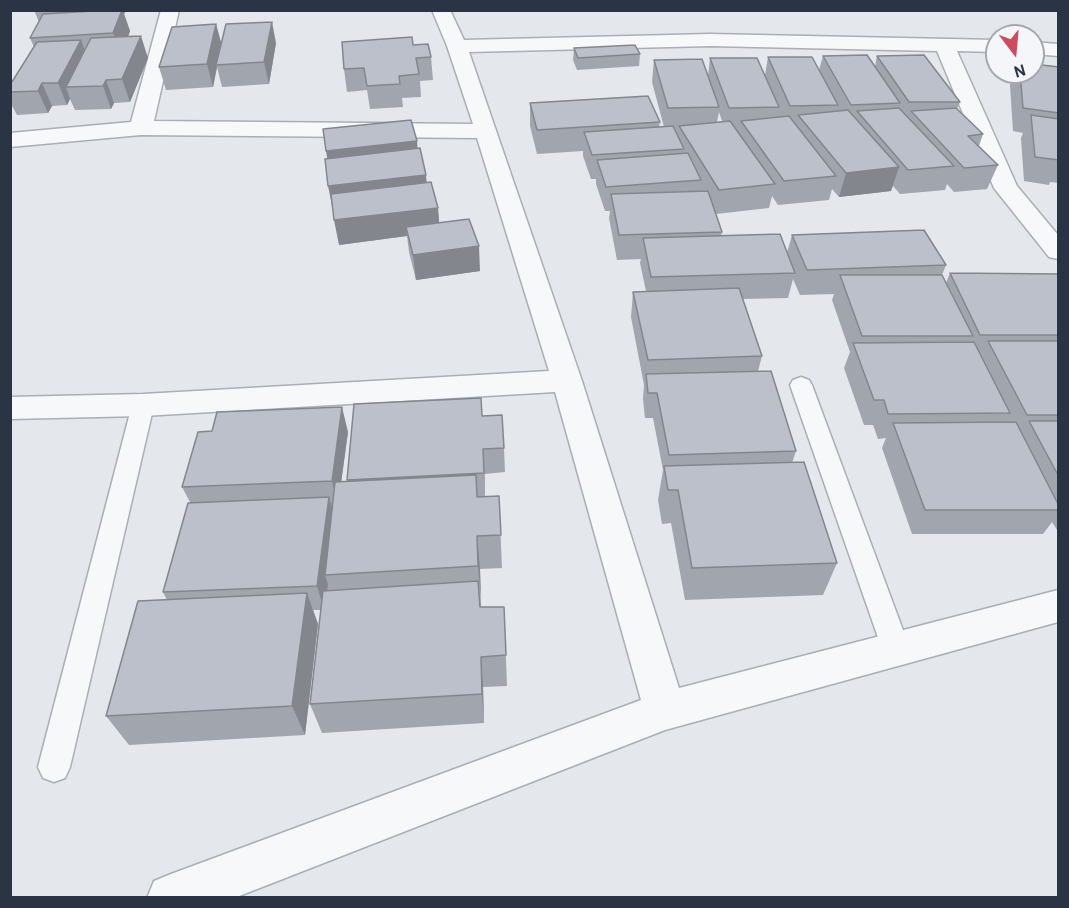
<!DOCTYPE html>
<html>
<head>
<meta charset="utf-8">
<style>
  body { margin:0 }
  #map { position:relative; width:1069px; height:908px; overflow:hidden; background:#e4e7ec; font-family:Overpass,sans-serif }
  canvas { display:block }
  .frame { position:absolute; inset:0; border:12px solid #2b3445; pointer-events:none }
  .north { position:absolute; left:985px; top:24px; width:60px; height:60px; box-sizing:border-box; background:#f4f6f9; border:2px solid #a4a8b1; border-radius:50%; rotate:164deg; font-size:16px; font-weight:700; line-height:24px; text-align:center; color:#2b3445 }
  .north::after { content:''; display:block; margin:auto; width:21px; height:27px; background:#d1495b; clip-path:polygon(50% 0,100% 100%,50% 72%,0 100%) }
</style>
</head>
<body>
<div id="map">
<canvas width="1069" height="908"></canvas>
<div class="frame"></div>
<div class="north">N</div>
</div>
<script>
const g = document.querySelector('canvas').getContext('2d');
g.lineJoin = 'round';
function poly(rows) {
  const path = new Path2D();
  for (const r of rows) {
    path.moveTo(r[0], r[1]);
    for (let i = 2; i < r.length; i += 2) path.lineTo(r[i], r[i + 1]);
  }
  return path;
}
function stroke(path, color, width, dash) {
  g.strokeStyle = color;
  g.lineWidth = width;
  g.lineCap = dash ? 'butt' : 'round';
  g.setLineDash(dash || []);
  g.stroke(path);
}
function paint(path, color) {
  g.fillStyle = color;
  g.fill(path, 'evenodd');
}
const service = poly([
  [801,377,809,380,812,385,910,649,906,658,896,662,886,658,882,649,790,385,793,380,801,377],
  [143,397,151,399,154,405,70,767,65,778,54,782,43,778,38,767,132,405,135,399,143,397]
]);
const minor = poly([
  [161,10,179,10,154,121,473,124,447,46,432,10,450,10,464,40,710,34,997,40,997,52,957,51,1017,186,1058,235,1058,259,1049,257,994,188,937,51,710,46,469,52,582,381,679,688,1058,590,1058,622,665,730,234,898,147,898,154,881,171,874,641,700,555,392,143,416,10,419,10,397,143,394,549,371,477,138,141,135,10,147,10,133,131,122,161,10],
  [1033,42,1058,44,1058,56,1033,54,1033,42]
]);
stroke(service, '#a9aeb7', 3);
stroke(minor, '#a9aeb7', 3);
paint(service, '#f7f8fa');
paint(minor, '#f7f8fa');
paint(poly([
  [34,10,126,10,124,14,130,31,128,37,148,58,130,102,114,103,111,109,75,110,70,99,67,105,52,106,48,113,17,115,10,102,10,85,34,47,30,38,39,22],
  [216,24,221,44,276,43,269,84,222,87,217,67,213,87,166,90,159,67],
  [413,45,431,57,433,80,420,81,421,97,402,98,403,107,370,109,367,90,347,92,344,69],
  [574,48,640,54,639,66,577,70,573,60],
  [823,56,875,66,877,56,960,102,957,109,983,134,979,146,998,165,987,189,954,192,947,184,945,190,900,194,893,186,891,191,839,197,832,189,829,200,778,205,772,196,769,208,716,214,722,232,721,236,787,253,792,235,946,265,942,275,946,283,950,273,1059,274,1059,533,1052,522,1043,534,912,534,882,448,886,438,878,439,873,425,864,425,844,368,850,352,832,300,834,294,800,295,793,279,788,298,743,299,762,356,758,371,796,451,792,463,837,563,823,595,685,600,671,523,662,524,658,500,663,470,653,418,645,418,643,399,644,385,631,317,633,292,646,291,640,263,641,259,617,260,609,218,610,211,605,211,596,184,596,179,591,179,583,156,583,151,537,154,530,126,530,103,660,122,659,127,664,127,652,82,654,60,708,76,710,58,765,75,768,57,819,70],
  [719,112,722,121,717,122],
  [1059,67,1059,183,1050,182,1049,185,1024,181,1021,138,1023,133,1013,131,1010,85,1015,72,1033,72],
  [417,149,427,183,438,208,439,223,480,271,416,280,409,252,407,236,339,245],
  [482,416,504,448,505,472,485,474,485,496,499,496,502,568,480,569,481,607,504,607,507,686,483,687,484,723,322,733,310,704,321,610,313,610,318,624,305,735,129,745,106,716,167,600,163,592,190,502,182,487,348,432,341,482,347,482,347,480]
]), '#a1a5ae');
paint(poly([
  [112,10,126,10,124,14,130,31,121,55,113,33],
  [272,22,276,43,269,84,264,62],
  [216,24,222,46,216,65,217,67,213,87,207,64],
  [141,36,148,58,130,102,122,79],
  [81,40,89,62,66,87,70,99,67,105,58,83],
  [106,80,114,103,111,109,103,86],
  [42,83,52,106,48,113,38,91],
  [417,141,419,165,330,175,326,151],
  [899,167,891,191,839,197,846,173],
  [426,175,428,199,333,210,328,186],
  [438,208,440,232,406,227,407,236,339,245,334,220],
  [479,246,480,271,416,280,413,255],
  [342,407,348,432,338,506,332,481],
  [329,497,336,521,325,575,328,584,324,610,317,586],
  [477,536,480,569,481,598,478,566],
  [307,593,318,624,305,735,292,706],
  [481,657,483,687,484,723,482,694]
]), '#83868d');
const building = poly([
  [110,10,122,10,113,33,30,38,43,14,110,10],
  [272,22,264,62,216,65,226,24,272,22],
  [216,24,207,64,159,67,172,27,216,24],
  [141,36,122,79,106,80,103,86,66,87,91,38,141,36],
  [412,37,413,45,428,44,431,57,416,58,419,74,399,76,400,84,367,86,364,68,344,69,342,42,412,37],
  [81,40,58,83,42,83,38,91,10,92,10,85,37,42,81,40],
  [635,45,640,54,578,58,574,48,635,45],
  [867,55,900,103,851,105,823,56,867,55],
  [924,55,960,102,909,102,877,56,924,55],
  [768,57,812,57,838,105,790,106,768,57],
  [710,58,757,58,779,107,729,108,710,58],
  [702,59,719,107,668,108,654,60,702,59],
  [1033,64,1059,67,1059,113,1023,108,1020,72,1033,72,1033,64],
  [648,96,660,122,537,130,530,103,648,96],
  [899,108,954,166,908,170,857,111,899,108],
  [956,108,983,134,968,136,998,165,964,168,911,111,956,108],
  [848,110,899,167,846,173,798,115,848,110],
  [1031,115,1059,119,1059,160,1035,157,1031,115],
  [789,116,836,176,784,181,741,121,789,116],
  [411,120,417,141,326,151,323,129,411,120],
  [730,121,775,184,719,190,679,126,730,121],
  [673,126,684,149,592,155,584,132,673,126],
  [420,148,426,175,328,186,325,159,420,148],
  [688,153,701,180,606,187,597,160,688,153],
  [431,182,438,208,334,220,331,194,431,182],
  [708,191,722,232,619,235,611,194,708,191],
  [469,219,479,246,413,255,406,227,469,219],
  [924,230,946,265,807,270,792,235,924,230],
  [780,234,795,273,651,277,643,238,780,234],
  [950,273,1059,274,1059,335,980,335,950,273],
  [840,275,942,275,973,336,862,336,840,275],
  [739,288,762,356,648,360,633,292,739,288],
  [988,341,1059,341,1059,415,1027,415,988,341],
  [974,342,1010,413,888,414,884,400,874,400,853,343,974,342],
  [771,371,796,451,669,455,657,393,648,393,646,374,771,371],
  [481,398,482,416,502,415,504,448,483,449,484,473,347,480,354,404,481,398],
  [342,407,332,481,182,487,198,432,212,431,217,412,342,407],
  [1029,421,1059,421,1059,477,1029,421],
  [1016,422,1059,506,1059,510,925,510,893,423,1016,422],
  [804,462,837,563,692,568,678,490,668,490,664,466,804,462],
  [476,475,477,497,499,496,501,535,477,536,478,566,325,575,335,482,476,475],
  [329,497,317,586,163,592,188,503,329,497],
  [478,581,480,607,504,607,506,655,481,657,482,694,310,704,323,591,478,581],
  [307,593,292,706,106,716,138,601,307,593]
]);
paint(building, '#bbc0ca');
stroke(building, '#83868d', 1.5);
</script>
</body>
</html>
